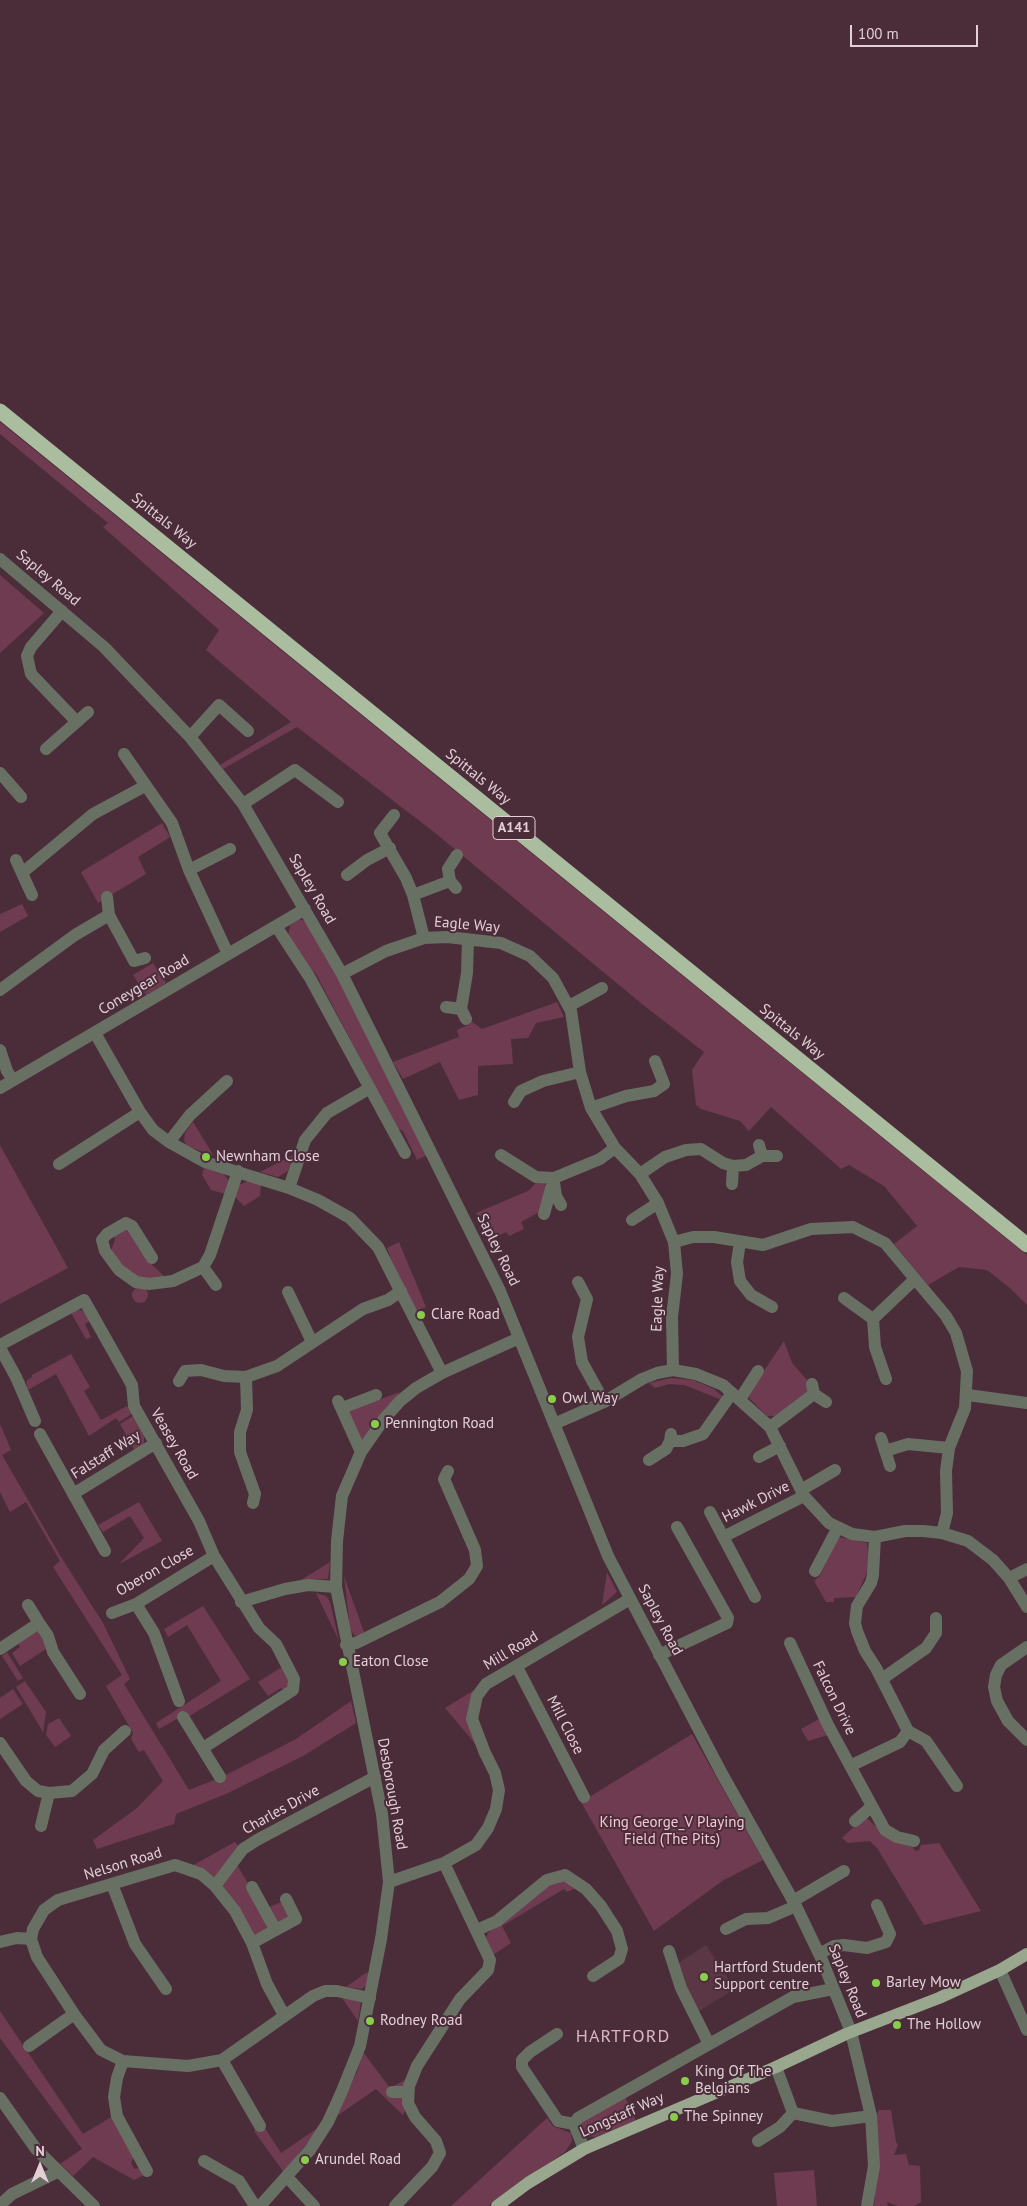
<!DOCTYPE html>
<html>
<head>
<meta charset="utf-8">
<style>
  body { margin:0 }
  #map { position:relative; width:1027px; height:2206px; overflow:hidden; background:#4b2d39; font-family:"PT Sans",sans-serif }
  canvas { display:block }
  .north { position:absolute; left:15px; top:2141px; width:50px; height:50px; -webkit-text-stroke:4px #4b2d39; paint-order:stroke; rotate:0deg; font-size:14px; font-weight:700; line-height:20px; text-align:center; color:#e3cfd6 }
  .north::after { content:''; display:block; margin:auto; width:18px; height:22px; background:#e3cfd6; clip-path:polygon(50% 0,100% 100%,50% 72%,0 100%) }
  .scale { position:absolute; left:850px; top:25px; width:128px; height:22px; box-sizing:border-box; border:2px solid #e3cfd6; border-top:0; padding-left:6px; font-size:15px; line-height:18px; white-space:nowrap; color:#e3cfd6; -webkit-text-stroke:4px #4b2d39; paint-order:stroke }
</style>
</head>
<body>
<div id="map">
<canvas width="1027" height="2206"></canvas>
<div class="north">N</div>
<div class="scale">100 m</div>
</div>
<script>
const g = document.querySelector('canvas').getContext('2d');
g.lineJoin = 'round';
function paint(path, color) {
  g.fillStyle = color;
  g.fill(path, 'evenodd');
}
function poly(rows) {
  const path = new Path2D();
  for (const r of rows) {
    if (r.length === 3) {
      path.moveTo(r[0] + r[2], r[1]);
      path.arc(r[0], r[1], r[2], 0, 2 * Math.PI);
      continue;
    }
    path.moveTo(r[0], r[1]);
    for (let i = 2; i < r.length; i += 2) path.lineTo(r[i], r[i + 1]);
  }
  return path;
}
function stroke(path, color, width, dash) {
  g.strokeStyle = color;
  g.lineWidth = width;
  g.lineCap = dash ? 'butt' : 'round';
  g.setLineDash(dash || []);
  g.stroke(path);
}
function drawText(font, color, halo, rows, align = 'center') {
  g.font = font + ' "PT Sans",sans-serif';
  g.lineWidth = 4;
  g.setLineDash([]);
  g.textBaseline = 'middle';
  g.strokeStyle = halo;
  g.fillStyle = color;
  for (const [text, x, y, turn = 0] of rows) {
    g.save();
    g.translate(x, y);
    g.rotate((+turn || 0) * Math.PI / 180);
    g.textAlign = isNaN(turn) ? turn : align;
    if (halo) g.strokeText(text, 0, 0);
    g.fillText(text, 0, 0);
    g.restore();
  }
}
paint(poly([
  [706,1945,735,1989,699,2011,675,1965]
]), '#5b3645');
paint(poly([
  [0,422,1027,1255,1027,1305,1010,1288,987,1270,959,1267,928,1285,894,1244,917,1226,884,1186,849,1165,841,1169,771,1107,749,1131,740,1121,701,1109,696,1105,692,1070,704,1052,642,1004,434,832,297,727,223,769,220,765,291,722,206,650,219,630,103,527,108,523,0,434],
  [0,575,44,613,0,653],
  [162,823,170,837,138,857,146,874,98,903,81,872],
  [22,904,28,916,0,932,0,914],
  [298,919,307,921,338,977,427,1155,417,1160,403,1131,397,1128,316,974,300,959,288,937,290,925],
  [153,963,166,983,146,995,133,975],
  [557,1002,564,1017,536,1023,528,1038,511,1039,513,1064,478,1066,478,1095,459,1100,440,1062,403,1079,393,1062,459,1037,457,1030,470,1024,471,1021,482,1029],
  [193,1122,214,1156,187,1146,184,1140,185,1133],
  [0,1145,68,1268,0,1304],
  [293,1155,288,1171,278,1177,260,1172],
  [204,1168,223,1173,229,1181,226,1194,211,1190,202,1175],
  [539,1180,548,1187,541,1211,521,1222,524,1229,509,1236,506,1232,491,1240,476,1213,528,1191],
  [248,1181,261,1185,260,1196,244,1206,235,1197,239,1185],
  [129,1229,147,1260,166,1278,148,1280,137,1277,124,1267,110,1253,115,1240,114,1234],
  [399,1242,426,1307,416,1311,397,1275,387,1248],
  [140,1295,8],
  [77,1309,83,1311,91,1320,85,1324,91,1337,86,1339,70,1311],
  [784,1341,792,1363,807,1380,808,1394,777,1416,767,1416,747,1396],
  [71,1354,90,1387,84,1391,101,1420,127,1406,132,1414,119,1422,116,1418,89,1436,56,1374,28,1390,26,1381,32,1377,32,1375],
  [671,1378,693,1380,714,1389,723,1397,722,1400,684,1385,669,1384,655,1388,649,1383],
  [400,1392,390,1404,361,1442,346,1412],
  [133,1416,144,1435,144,1444,135,1451,120,1424],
  [0,1424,11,1450,2,1455,61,1557,103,1623,130,1679,124,1684,189,1790,224,1776,296,1739,351,1701,356,1723,303,1756,226,1794,176,1814,174,1824,97,1849,93,1840,137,1808,163,1781,144,1750,139,1752,131,1739,133,1733,106,1686,122,1675,53,1567,60,1561,26,1502,10,1512,0,1492],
  [139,1502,162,1541,119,1564,144,1538,130,1516,103,1532,98,1525],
  [838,1537,867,1543,869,1568,856,1597,834,1598,834,1602,826,1602,814,1581,820,1576],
  [330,1562,328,1579,301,1580],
  [607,1572,617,1592,602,1605],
  [344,1576,364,1632,362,1634,355,1636,350,1629],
  [316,1593,326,1596,330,1602,339,1641],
  [203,1606,250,1679,188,1717,186,1714,159,1729,156,1723,221,1681,187,1625,168,1637,164,1629],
  [33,1632,39,1632,43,1637,46,1649,20,1666,12,1653,20,1647,17,1642],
  [7,1652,23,1678,18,1681,2,1656],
  [282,1667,290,1679,289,1685,284,1691,281,1688,268,1696,258,1682],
  [25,1681,46,1712,43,1732,16,1687],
  [13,1689,23,1704,0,1719,0,1698],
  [476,1689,468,1708,483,1753,445,1708],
  [59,1718,71,1736,55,1747,46,1735,48,1724],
  [819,1719,828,1735,808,1741,801,1729],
  [692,1734,763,1860,722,1881,654,1931,581,1802],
  [867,1818,875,1826,878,1825,912,1845,915,1851,919,1850,921,1845,939,1843,981,1911,924,1925,877,1848,870,1841,848,1843,842,1838,861,1820],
  [235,1842,241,1849,214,1884,188,1868],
  [235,1861,263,1910,285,1900,295,1919,253,1941,218,1886],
  [561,1880,572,1884,576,1888,567,1892,564,1889,502,1926,511,1943,493,1955,486,1938,488,1933,552,1883],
  [367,1972,369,1975,367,1985,362,1989,346,1987],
  [340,1995,361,2001,358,2021],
  [0,2011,83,2134,113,2116,134,2157,131,2162,134,2169,139,2168,146,2174,134,2180,93,2157,73,2176,60,2164,82,2149,0,2038],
  [363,2052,390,2088,405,2080,406,2109,403,2115,376,2089,334,2118,357,2072],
  [624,2094,636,2121,596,2137,586,2136,580,2131,580,2123],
  [879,2110,891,2110,896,2142,898,2145,894,2155,906,2154,909,2165,920,2166,921,2202,914,2206,898,2206,887,2202,888,2206,874,2206,878,2151,875,2117],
  [547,2118,553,2126,571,2133,572,2141,565,2152,488,2206,451,2206],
  [325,2123,299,2153,285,2174,254,2131,263,2125,281,2153],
  [814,2170,817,2206,777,2206,774,2173]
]), '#6f3b50');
stroke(poly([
  [0,559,104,647,190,737,243,804,342,974,500,1291,608,1556,721,1772,796,1906,822,1960,851,2032,871,2116,874,2166,867,2206],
  [62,611,31,647,27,656,31,674,77,722],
  [190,737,219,705,248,731],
  [46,749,88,712],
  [124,754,172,823,189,870,228,954],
  [0,773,21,797],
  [243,804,295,770,338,802],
  [394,815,380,833,406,878,413,895,424,938],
  [16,860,32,895],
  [189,870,230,849],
  [22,873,93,814,145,786],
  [347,875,367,860,390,848],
  [456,888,450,881,448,869,457,855],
  [413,895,450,881],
  [107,897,109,915,134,961,145,958],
  [276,926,310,978,405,1153],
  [342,974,386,951,424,938,447,937,501,943,530,956,553,978,571,1011,580,1072,591,1108,615,1148,640,1174,658,1203,674,1242,677,1274,672,1317,673,1370],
  [0,990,75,935,109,915],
  [569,1006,602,988],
  [446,1007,461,1009,466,1019],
  [461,1009,467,973,468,939],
  [95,1033,140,1112,153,1130,169,1142,205,1162,289,1188,318,1200,350,1218,378,1247,442,1373],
  [0,1050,7,1071,13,1080],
  [0,1088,305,909],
  [514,1102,521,1091,543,1081,580,1072],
  [591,1108,626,1096,654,1091,664,1084,655,1061],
  [169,1142,190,1115,227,1081],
  [759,1145,762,1156,777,1156],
  [501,1155,536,1177,554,1178,600,1159,615,1148],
  [59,1164,140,1112],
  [640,1174,665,1157,686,1150,701,1149,723,1163,733,1166,746,1165,762,1156],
  [554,1183,556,1196,561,1205],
  [732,1184,733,1166],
  [289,1188,305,1140,327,1113,370,1088],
  [544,1214,554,1178],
  [632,1220,658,1203],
  [674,1242,693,1237,714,1237,763,1245,811,1229,853,1227,885,1243,946,1316,956,1333,967,1371,965,1408,949,1448,946,1471,947,1513,942,1533],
  [740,1242,737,1262,740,1281,751,1295,772,1307],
  [152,1258,132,1226,126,1223,107,1234,102,1240,105,1251,119,1270,136,1282,149,1284,173,1281,203,1267,210,1255,238,1171],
  [203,1267,216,1285],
  [578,1282,587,1299,578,1337,582,1362,604,1402],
  [288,1292,312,1342],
  [844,1298,873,1319,875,1347,886,1379],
  [873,1319,915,1279],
  [0,1345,84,1300,132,1385,134,1406,199,1521,214,1556,259,1628,276,1644,294,1679,293,1690,203,1748],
  [0,1348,16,1377,35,1421],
  [246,1377,247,1410,240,1432,240,1452,255,1494,253,1503],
  [179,1381,185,1371,201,1370,224,1376,246,1377,277,1366,363,1309,388,1300,401,1291],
  [814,1394,826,1402],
  [968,1395,1027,1403],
  [740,1399,758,1371],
  [338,1401,361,1452],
  [342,1408,376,1395],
  [554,1424,604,1402,642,1379,657,1373,673,1370,696,1374,723,1385,770,1427,804,1496,829,1523,852,1534,875,1537,905,1531,923,1531,942,1533,968,1541,993,1560,1009,1578,1027,1607],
  [770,1427,814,1394,812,1384],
  [40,1434,105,1551],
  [881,1438,890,1466],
  [670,1441,683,1441,703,1434,732,1393],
  [885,1451,908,1444,949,1448],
  [759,1457,780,1446],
  [649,1460,666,1449,670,1441,671,1434],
  [801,1490,835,1470],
  [73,1494,156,1443],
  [710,1512,755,1597],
  [723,1537,804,1496],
  [875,1537,873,1575,871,1583,857,1606,855,1623,857,1631,865,1651,876,1668,908,1731,926,1741,957,1786],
  [815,1571,837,1529],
  [1009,1578,1027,1569],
  [241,1602,285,1589,308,1585,336,1587],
  [136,1604,154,1633,179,1701],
  [112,1613,136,1604,214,1556],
  [39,1623,48,1636,53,1652,80,1694],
  [790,1643,828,1725,885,1830,897,1837,914,1841],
  [346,1645,356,1643,440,1602,469,1579,477,1566,475,1550,444,1479,448,1471],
  [1027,1647,1001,1665,996,1675,994,1687,997,1701,1008,1721,1027,1740],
  [0,1649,39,1623,28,1605],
  [659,1655,727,1623,728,1618,677,1527],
  [517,1667,584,1797],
  [882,1679,926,1648,936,1633,936,1618],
  [183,1717,220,1777],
  [0,1743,26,1781,38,1791,49,1793,72,1791,92,1774,104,1750,125,1731],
  [850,1766,900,1742,908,1731],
  [855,1821,871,1807],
  [41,1826,49,1793],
  [389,1882,444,1863,476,1845,488,1828,496,1809,499,1790,495,1773,485,1753,472,1719,477,1696,486,1684,630,1599],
  [112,1884,135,1944,166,1989],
  [215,1886,243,1849,257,1840,375,1777],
  [252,1887,275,1929],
  [793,1901,844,1871],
  [726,1929,746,1919,768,1918,796,1906],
  [477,1930,497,1921,547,1880,565,1875,586,1889,601,1906,617,1931,622,1949,619,1959,593,1976],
  [0,1942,17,1938,31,1939],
  [252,1943,296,1919,286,1899],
  [669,1951,681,1988,709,2044],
  [819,1954,834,1946,844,1945,867,1948,886,1942,890,1934,877,1905],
  [1000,1970,1027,2030],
  [284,2015,267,1984,252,1943,235,1911,215,1886,201,1874,184,1868,175,1865,58,1900,44,1910,33,1929,31,1939,37,1957,74,2014,101,2050,123,2061,188,2066,222,2060,313,1996,325,1991,337,1991,370,1998],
  [557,2034,530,2052,522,2060,522,2067,558,2121,574,2124],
  [29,2046,74,2014],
  [222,2060,260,2126],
  [123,2061,117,2078,114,2097,117,2116,147,2171],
  [776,2067,793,2113,832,2121,871,2116],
  [392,2092,407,2092],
  [0,2098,36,2149,94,2206],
  [758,2141,780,2127,793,2113],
  [584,2149,574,2124,578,2118,793,1997,833,1989],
  [204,2161,239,2181,255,2206],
  [287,2177,314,2206],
  [0,2205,12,2194,57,2172],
  [260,2206,310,2150,328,2122,342,2091,360,2046,381,1939,389,1882,382,1814,336,1587,337,1541,342,1496,361,1452,384,1419,400,1401,416,1388,442,1373,519,1338],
  [395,2206,432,2167,440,2153,436,2141,415,2117,408,2103,409,2086,417,2066,460,1999,488,1970,490,1960,444,1863]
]), '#687064', 12);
stroke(poly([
  [497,2206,528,2183,584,2149,776,2067,846,2034,939,1998,1000,1970,1027,1954]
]), '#98a78e', 12);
stroke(poly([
  [0,411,1027,1245]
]), '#aabd9f', 15);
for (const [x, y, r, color] of [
  [206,1157,5,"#87cf4b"],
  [421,1315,5,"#87cf4b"],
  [552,1399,5,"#87cf4b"],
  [375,1424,5,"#87cf4b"],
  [343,1662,5,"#87cf4b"],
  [704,1977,5,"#87cf4b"],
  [876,1983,5,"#87cf4b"],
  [370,2021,5,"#87cf4b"],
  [897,2025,5,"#87cf4b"],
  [685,2081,5,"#87cf4b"],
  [674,2117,5,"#87cf4b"],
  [305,2160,5,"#87cf4b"]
]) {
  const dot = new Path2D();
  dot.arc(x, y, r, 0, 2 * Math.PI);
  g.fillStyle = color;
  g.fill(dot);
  stroke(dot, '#4b2d39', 2);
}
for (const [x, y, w] of [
  [514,828,42]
]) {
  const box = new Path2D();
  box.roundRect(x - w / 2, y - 11.5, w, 23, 4);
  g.fillStyle = '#4b2d39';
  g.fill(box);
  stroke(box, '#e3cfd6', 1);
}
drawText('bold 14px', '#e3cfd6', null, [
  ["A141",514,828]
]);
drawText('15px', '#e3cfd6', '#4b2d39', [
  ["Spittals Way",164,521,39],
  ["Sapley Road",48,578,40],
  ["Spittals Way",478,777,39],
  ["Sapley Road",312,889,60],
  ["Eagle Way",467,925,5],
  ["Coneygear Road",144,985,-31],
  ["Spittals Way",792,1032,39],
  ["Sapley Road",498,1250,64],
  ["Eagle Way",658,1299,-88],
  ["Veasey Road",174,1444,60],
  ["Falstaff Way",106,1455,-32],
  ["Hawk Drive",756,1502,-27],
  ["Oberon Close",155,1571,-30],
  ["Sapley Road",660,1620,62],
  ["Mill Road",511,1651,-31],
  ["Falcon Drive",834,1698,64],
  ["Mill Close",565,1725,63],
  ["Desborough Road",392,1794,80],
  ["Charles Drive",281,1810,-29],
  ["Nelson Road",123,1864,-17],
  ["Sapley Road",847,1981,68],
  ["Longstaff Way",622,2115,-24]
]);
drawText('15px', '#e3cfd6', '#4b2d39', [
  ["Newnham Close",216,1157],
  ["Clare Road",431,1315],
  ["Owl Way",562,1399],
  ["Pennington Road",385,1424],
  ["Eaton Close",353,1662],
  ["Hartford Student",714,1968],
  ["Support centre",714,1985],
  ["Barley Mow",886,1983],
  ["Rodney Road",380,2021],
  ["The Hollow",907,2025],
  ["King Of The",695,2072],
  ["Belgians",695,2089],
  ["The Spinney",684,2117],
  ["Arundel Road",315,2160]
], 'left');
drawText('15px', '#f6c7d7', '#4b2d39', [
  ["King George_V Playing",672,1823],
  ["Field (The Pits)",672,1840]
]);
g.letterSpacing = '1px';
drawText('18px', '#dbb5c3', '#4b2d39', [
  ["HARTFORD",623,2037]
]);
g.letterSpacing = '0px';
</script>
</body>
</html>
